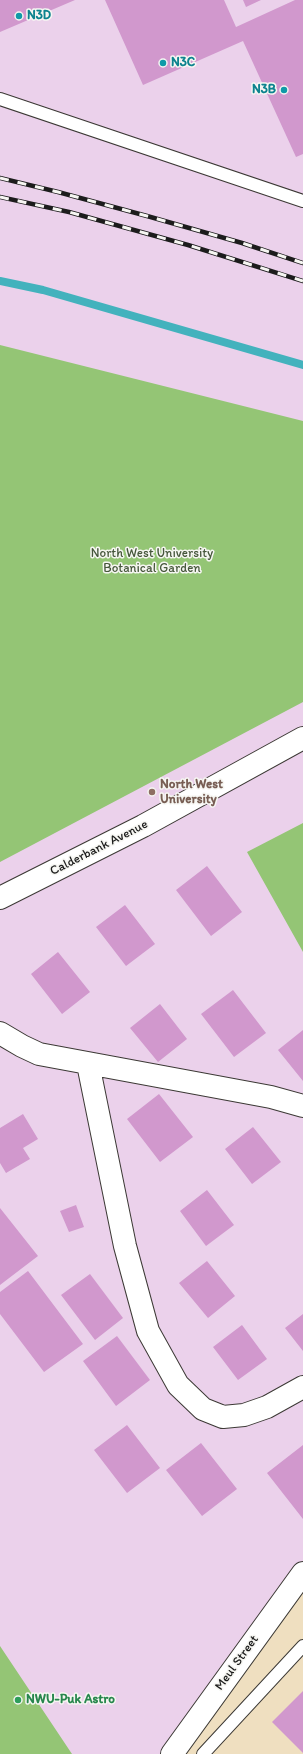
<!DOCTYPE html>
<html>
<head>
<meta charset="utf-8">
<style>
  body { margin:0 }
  canvas { display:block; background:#efdfc0 }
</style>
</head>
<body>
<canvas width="303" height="1754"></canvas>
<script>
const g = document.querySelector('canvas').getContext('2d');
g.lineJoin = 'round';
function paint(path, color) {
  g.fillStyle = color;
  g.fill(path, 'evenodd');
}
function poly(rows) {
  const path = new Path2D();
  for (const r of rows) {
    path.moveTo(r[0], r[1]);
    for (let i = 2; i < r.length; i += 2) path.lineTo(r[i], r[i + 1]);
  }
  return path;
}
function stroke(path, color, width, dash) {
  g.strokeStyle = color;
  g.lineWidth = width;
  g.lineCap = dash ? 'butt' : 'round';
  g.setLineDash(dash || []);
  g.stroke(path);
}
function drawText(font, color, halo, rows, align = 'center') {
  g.font = font + ' Itim,sans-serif';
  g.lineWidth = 3;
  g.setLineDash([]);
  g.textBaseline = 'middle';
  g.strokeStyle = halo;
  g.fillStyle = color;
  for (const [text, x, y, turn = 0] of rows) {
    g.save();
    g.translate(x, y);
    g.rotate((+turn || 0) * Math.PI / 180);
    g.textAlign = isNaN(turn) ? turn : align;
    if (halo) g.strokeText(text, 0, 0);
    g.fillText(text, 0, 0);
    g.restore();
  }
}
paint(poly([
  [0,0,303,0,303,1584,164,1754,0,1754]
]), '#ebd1eb');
paint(poly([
  [0,345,303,421,303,702,0,862],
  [303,823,303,952,247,852],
  [0,1646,72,1754,0,1754]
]), '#94c575');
stroke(poly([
  [0,281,43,290,303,365]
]), '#43b2bd', 8);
paint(poly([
  [0,0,75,0,0,32],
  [105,0,224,0,236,27,295,0,303,0,303,154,296,157,243,41,143,85],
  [243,0,261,0,246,7],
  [207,866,242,912,211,936,176,890],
  [125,905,155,944,126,966,96,927],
  [58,952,90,992,62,1014,31,974],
  [233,990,266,1033,234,1057,201,1014],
  [160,1004,187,1039,158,1062,130,1028],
  [303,1030,303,1081,278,1050],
  [159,1094,193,1137,160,1162,127,1119],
  [23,1114,38,1139,23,1148,30,1159,6,1173,0,1163,0,1128],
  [253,1127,281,1162,252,1184,225,1149],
  [207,1190,234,1225,206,1246,180,1211],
  [76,1205,84,1227,69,1232,60,1211],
  [0,1208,38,1256,0,1285],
  [207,1261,235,1296,208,1318,179,1283],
  [28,1271,83,1344,44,1372,0,1314,0,1292],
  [90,1274,123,1318,95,1340,61,1295],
  [303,1314,303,1351,285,1328],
  [242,1325,267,1359,238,1380,213,1347],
  [117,1336,150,1380,116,1406,83,1361],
  [127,1425,160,1468,127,1493,94,1450],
  [201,1443,237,1489,202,1516,166,1470],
  [303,1445,303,1519,267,1473],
  [303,1691,303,1753,272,1722]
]), '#d198cd');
const lane = poly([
  [0,99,303,201],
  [203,1754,303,1646]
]);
const street = poly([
  [0,898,143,826,303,738],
  [0,1033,22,1046,39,1054,271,1097,303,1106],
  [88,1064,125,1246,148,1331,178,1385,203,1409,223,1417,244,1415,267,1407,303,1387],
  [172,1754,303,1573]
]);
stroke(lane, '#3c3935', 14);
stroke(street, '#3c3935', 24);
stroke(lane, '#fff', 12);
stroke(street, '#fff', 22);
const rail = poly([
  [0,178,58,192,147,216,242,243,303,263],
  [0,197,69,212,188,245,303,281]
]);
stroke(rail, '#1c1c1c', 4.5);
stroke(rail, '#f6f6f2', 3, [9]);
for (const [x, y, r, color] of [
  [19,16,4,"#0f9aa8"],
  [163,63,4,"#0f9aa8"],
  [284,90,4,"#0f9aa8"],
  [152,792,4,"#8d6e63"],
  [18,1700,4,"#2e9e5b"]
]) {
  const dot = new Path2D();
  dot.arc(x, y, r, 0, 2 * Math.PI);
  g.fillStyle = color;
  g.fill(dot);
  stroke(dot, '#f6f6f2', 1.5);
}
drawText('bold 13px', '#0d838f', '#f6f6f2', [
  ["N3D",27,16],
  ["N3C",171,63],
  ["N3B",276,90,"right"]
], 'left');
drawText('13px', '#46573b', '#f6f6f2', [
  ["North West University",152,554],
  ["Botanical Garden",152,569]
]);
drawText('bold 13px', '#785e54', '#f6f6f2', [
  ["North West",160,785],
  ["University",160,800]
], 'left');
drawText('13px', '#1c1c1c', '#f6f6f2', [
  ["Calderbank Avenue",99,848,-27],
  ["Meul Street",237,1663,-54]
]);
drawText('bold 13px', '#27864d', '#f6f6f2', [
  ["NWU-Puk Astro",26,1700]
], 'left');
</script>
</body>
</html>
